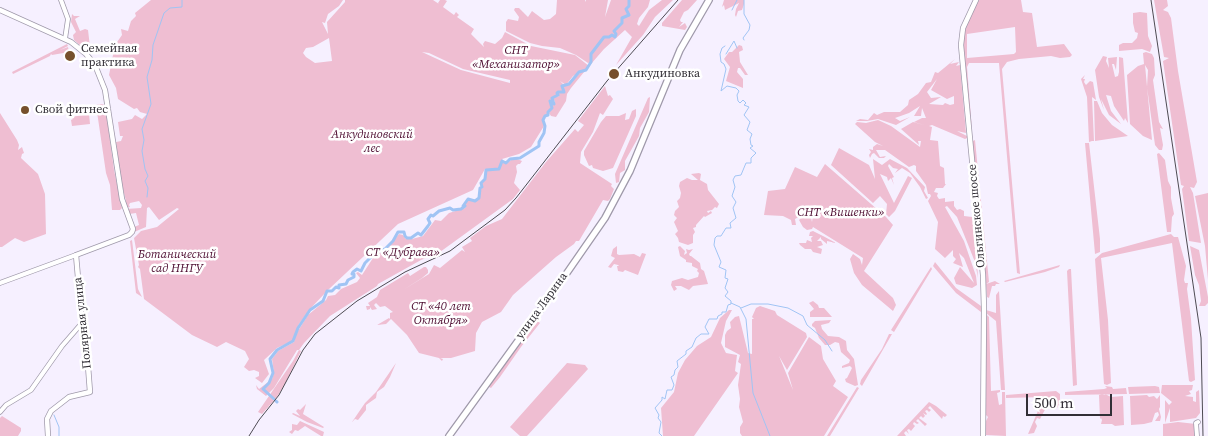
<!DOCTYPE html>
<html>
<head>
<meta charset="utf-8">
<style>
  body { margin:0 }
  #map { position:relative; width:1208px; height:436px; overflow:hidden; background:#f6f0ff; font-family:"Source Serif 4",serif }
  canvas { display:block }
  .scale { position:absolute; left:1026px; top:394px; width:86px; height:22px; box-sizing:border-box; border:2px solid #322f36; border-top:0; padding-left:6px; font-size:15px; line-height:18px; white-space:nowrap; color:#322f36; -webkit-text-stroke:4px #fff; paint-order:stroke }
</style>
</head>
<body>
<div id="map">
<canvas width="1208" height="436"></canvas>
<div class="scale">500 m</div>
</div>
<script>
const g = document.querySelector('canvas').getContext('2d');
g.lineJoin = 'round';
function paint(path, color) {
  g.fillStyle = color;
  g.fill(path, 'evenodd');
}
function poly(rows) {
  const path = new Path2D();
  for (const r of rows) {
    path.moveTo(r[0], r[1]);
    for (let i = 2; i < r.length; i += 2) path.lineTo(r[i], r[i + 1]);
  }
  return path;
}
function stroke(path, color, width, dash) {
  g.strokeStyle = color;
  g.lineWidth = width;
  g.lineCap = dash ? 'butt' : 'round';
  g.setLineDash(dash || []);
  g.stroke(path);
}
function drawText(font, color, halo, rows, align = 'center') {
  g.font = font + ' "Source Serif 4",serif';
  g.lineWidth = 5;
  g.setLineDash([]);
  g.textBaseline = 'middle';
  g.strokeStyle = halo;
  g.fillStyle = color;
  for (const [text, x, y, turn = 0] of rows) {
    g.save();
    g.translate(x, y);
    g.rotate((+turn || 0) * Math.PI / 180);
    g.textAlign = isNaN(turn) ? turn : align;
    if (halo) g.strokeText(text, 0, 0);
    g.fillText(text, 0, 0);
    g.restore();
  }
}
paint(poly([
  [151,0,343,0,339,6,328,14,325,23,322,22,328,34,327,22,345,2,345,0,433,0,439,4,438,3,440,0,445,0,447,1,443,7,454,15,456,12,459,15,457,17,474,29,471,34,484,47,483,44,485,41,495,44,502,38,505,32,531,46,575,55,589,66,571,88,567,94,566,101,556,117,551,116,549,113,552,108,550,102,554,105,555,102,553,98,559,96,557,93,562,93,564,92,563,86,567,86,581,72,573,76,566,85,560,81,564,85,562,86,563,92,556,92,558,95,552,97,554,103,551,100,549,101,551,108,543,120,544,126,531,147,519,154,502,159,506,164,511,160,517,159,522,161,520,164,518,164,516,166,517,172,514,183,520,190,513,199,440,252,421,260,378,284,377,286,330,316,304,343,299,350,301,351,286,382,277,397,262,414,258,412,293,361,299,350,297,350,274,388,266,396,257,389,256,385,259,389,272,379,274,373,272,359,278,351,294,342,296,334,308,315,326,300,328,296,335,295,341,289,357,282,360,278,356,273,358,272,362,275,373,258,389,246,399,234,403,235,406,239,412,239,423,236,435,220,441,221,449,213,465,208,466,206,463,205,468,200,475,202,479,198,480,188,482,186,481,183,485,179,486,171,496,168,490,170,485,169,473,190,398,224,381,240,328,290,309,310,299,324,292,341,277,348,264,360,269,374,262,383,255,378,259,376,259,372,254,370,249,371,244,367,249,359,245,351,226,342,217,347,192,335,144,299,140,269,138,267,139,265,134,238,141,231,157,227,179,209,177,208,159,220,149,207,147,208,146,227,134,232,130,219,134,227,139,225,136,213,129,214,126,209,141,208,142,205,139,201,130,203,129,205,130,207,126,208,126,193,126,201,121,181,116,142,121,141,123,136,120,136,118,122,132,119,135,115,142,119,147,114,140,112,137,108,134,109,118,99,116,88,109,75,115,45,122,35,121,29,128,31,131,21,136,16,135,13],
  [329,38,332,61,315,63,306,57,303,53,306,48,313,47],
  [422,52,429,53,463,69,510,80,510,83,461,70],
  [557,0,585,0,585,2,586,0,608,0,605,17,611,0,628,0,629,6,629,0,650,0,648,7,639,18,637,24,639,26,649,10,662,0,673,0,655,17,643,35,616,65,632,37,625,30,604,49,591,64,591,62,588,63,576,55,560,48,542,46,530,43,506,31,506,22,508,19,518,21,519,17,514,10,515,8,519,8,528,17,532,11,544,20,550,19,556,14],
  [682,0,697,0,688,10,684,12,680,20,681,22,683,22,679,27,685,23,687,27,685,30,662,26,662,23],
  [724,0,744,0,744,4,742,10,738,11,736,17,735,15,736,9,739,3,725,10,724,5,722,7],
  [978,0,1021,0,1023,12,1032,13,1037,47,1064,44,1072,55,1070,57,1060,58,1051,56,1019,59,1007,62,1002,69,1020,274,1017,273,999,63,969,63,967,67,972,130,962,46,966,25],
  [1015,27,1016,52,1014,54,967,58,967,34],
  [1154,0,1167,0,1168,6,1163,10,1168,12,1171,18,1178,71,1197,182,1194,188,1190,187,1193,193,1201,243,1189,241,1182,189,1184,186,1181,185,1163,61,1169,58,1164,57],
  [1140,12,1147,13,1148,36,1152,46,1150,52,1142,49,1119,51,1119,45,1123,43,1132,43,1137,38,1138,33,1135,32,1133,23,1133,13],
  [72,14,74,16,80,16,75,19,80,31,85,29,88,30,90,47,88,52,74,40,73,35,76,32,71,22],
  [67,44,68,46,60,50,68,47,69,52,52,55,51,54,50,56,13,74,12,72],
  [739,45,742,46,743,50,739,52,740,62,748,75,745,75,740,68,738,68,737,72,743,79,743,88,726,81,730,67,724,59,729,52,732,52],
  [1146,52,1152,54,1154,58,1155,75,1153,80,1159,122,1163,129,1160,128,1163,145,1162,150,1159,150,1155,145,1147,87,1148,70,1145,65,1152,140,1143,136,1130,124,1127,75,1138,66,1144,64,1143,53],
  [1103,56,1107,57,1106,61,1109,68,1108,58,1117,57,1116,70,1114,64,1112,64,1115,77,1118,76,1119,72,1119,57,1123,58,1128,123,1125,118,1124,121,1114,106,1111,96,1106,95,1111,111,1121,124,1109,115,1101,99,1104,110,1099,97,1095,70],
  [955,59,950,64,959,62,956,66,960,65,966,133,957,131,967,136,967,138,965,139,932,125,929,126,932,127,930,140,938,141,940,166,944,168,945,184,946,184,943,188,936,188,934,192,938,193,937,196,939,199,945,198,945,202,954,201,954,206,957,210,960,209,964,211,964,216,972,217,975,231,978,278,975,262,957,217,947,206,945,207,964,241,976,276,977,285,972,288,956,284,954,278,960,267,974,283,964,258,959,253,963,267,953,263,956,259,953,256,953,250,945,258,935,249,938,222,928,201,931,196,930,194,928,194,926,185,916,171,916,166,914,165,909,167,885,150,876,150,880,157,886,156,884,158,879,158,874,153,872,154,870,158,869,155,871,152,869,149,873,150,873,147,877,144,883,146,875,142,855,124,857,122,866,123,878,120,891,126,920,147,921,141,918,141,919,145,901,129,913,122,924,125,914,122,922,118,926,118,922,108,921,116,914,116,920,106,909,113,895,118,900,121,910,117,896,125,878,119,867,121,856,121,860,119,868,120,874,113,877,115,884,112,900,112,908,105,909,100,918,94,926,83,931,82,935,72,938,73],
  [937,79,931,90,947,99,954,96,954,104,950,105,945,103,943,105,929,104,941,97,931,98,927,92],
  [1085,75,1083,79,1085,79,1084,82,1086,85,1090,81,1093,82,1096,100,1092,97,1094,141,1092,141,1089,142,1087,97,1081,79],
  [605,86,608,96,610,95,613,99,603,115,600,113,593,132,581,152,580,163,612,184,611,186,614,189,610,199,608,201,603,200,579,241,576,241,574,244,556,257,513,295,501,312,482,322,476,333,475,351,451,358,440,358,443,359,442,361,439,358,419,353,407,335,391,319,386,324,377,325,389,318,390,319,390,313,393,312,385,306,380,307,376,303,374,305,377,309,372,310,370,307,370,309,367,310,366,306,370,306,368,303,377,297,380,290,408,273,410,276,424,267,426,267,428,270,428,273,422,278,403,290,429,274,434,265,440,268,462,250,465,252,462,247,472,241,470,238,486,226,502,219,546,162,575,129,578,132,584,125,578,121],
  [650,97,649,112,640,128,639,136,625,161,625,170,620,173,619,182,616,183,615,174,648,98],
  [1094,101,1097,101,1102,113,1112,125,1128,136,1095,141],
  [101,104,105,105,104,110,106,110,114,170,122,208,120,210,112,210,110,185,106,173,96,105],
  [636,109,636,116,613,168,603,171,593,168,592,165,589,166,584,155,584,151,601,122,606,116,619,116,626,113,625,120,629,119,632,111],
  [0,113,17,140,19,145,18,150,22,147,24,153,22,154,21,158,38,174,45,194,46,234,24,242,15,238,2,247,0,247],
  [89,114,90,124,72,126,71,120,73,119,71,117],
  [975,140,989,282,986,284,995,281,1000,284,996,284,995,286,992,286,989,298,987,297,986,284,985,283,973,146,973,141],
  [1085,143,1089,143,1100,239,1100,252,1095,254],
  [839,148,869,165,875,179,873,159,882,165,890,159,907,168,925,187,924,191,928,198,926,199,920,187,910,173,902,168,895,173,898,169,893,168,889,164,888,166,894,177,892,178,894,185,891,178,888,181,887,177,880,174,894,203,908,176,912,178,895,211,889,217,886,214,887,204,880,196,873,203,831,165],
  [1159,153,1165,160,1168,181,1171,187,1171,198,1174,214,1172,217,1171,232,1167,232,1157,154],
  [825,164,886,217,893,225,864,271,893,298,896,305,893,311,862,285,854,273,850,259,853,254,860,259,862,265,863,258,813,227,812,229,807,230,803,227,799,220,801,218,807,216,811,218,812,222,813,216,806,213,795,219,796,225,792,225,791,220,783,216,764,215,768,191,785,189,795,167,817,177],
  [699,173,701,174,700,180,707,184,708,190,719,204,717,208,715,207,712,210,707,211,708,213,711,211,712,213,705,217,704,216,696,225,696,227,693,228,695,232,693,235,693,243,688,245,679,242,678,238,675,234,678,231,674,222,677,218,674,215,675,211,679,207,677,201,680,198,681,193,679,186,680,182,687,178,692,180,698,180,691,174],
  [1208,193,1208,280,1205,246,1195,196],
  [813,231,823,236,836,243,827,241,827,244,821,239,821,237,817,241,821,241,823,245,817,247,822,249,821,254,813,252,811,249,805,249,800,245,799,243,806,243,807,240,812,242,811,238,813,236,809,236,810,232],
  [1171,234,1174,237,1178,237,1186,266,1184,280,1185,283,1188,283,1187,289,1191,319,1195,380,1191,382,1189,381,1172,243,1101,258,1108,320,1111,383,1107,385,1104,384,1095,259,1102,253],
  [132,240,138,289,142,297,136,293,130,241],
  [617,246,617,254,619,255,634,254,640,257,642,253,646,254,638,275,625,270,623,272,618,271,617,266,619,266,618,265,614,264,611,268,608,267,615,258,611,256,613,249],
  [680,246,685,251,684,255,687,253,686,249,689,250,693,249,689,254,690,256,691,256,700,263,701,269,704,271,708,284,693,286,689,290,681,286,675,286,677,289,674,291,671,285,672,281,682,278,688,280,698,277,699,273,697,271,698,269,692,266,692,263,686,262,686,260,680,256,678,247],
  [1190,246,1199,250,1208,297,1208,303,1205,306,1199,306,1201,301,1199,285,1195,275],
  [935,262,956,288,981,306,981,312,956,293,933,266],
  [1060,265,1059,267,1045,272,1005,282,1004,281],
  [931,267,932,269,894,332,891,330],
  [1069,269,1071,269,1077,385,1073,386,1067,271],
  [999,291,1005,390,1001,390,996,321,986,313,986,310,996,313,996,295],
  [813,301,818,305,819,308,824,308,832,317,810,317,810,312,814,309,809,303],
  [760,306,775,311,777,315,806,333,807,337,787,370,779,356,793,390,788,373,809,337,821,346,823,359,836,381,833,386,848,397,824,436,742,436,740,433,740,427,743,422,739,407,740,399,738,385,741,364,738,362,740,355,725,347,725,335,727,331,731,328,730,322,735,317,739,316,748,353,752,354,752,319,754,319,752,317,756,308],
  [729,310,732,310,726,321,721,343,726,353,737,355,735,371,738,373,694,436,663,436,661,408,674,392,678,373,685,360,697,346,711,337,720,318],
  [986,314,989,317,991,391,1000,390,1000,392,997,393,999,405,1002,404,1002,392,1005,392,1006,436,986,435,986,421,988,417,986,415],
  [536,320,540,323,521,347,500,377,491,388,487,386],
  [831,320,829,323,821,325,822,329,828,336,839,337,846,341,847,350,854,359,858,385,855,386,846,382,845,379,847,378,852,368,850,366,842,368,842,366,849,363,850,360,841,352,839,343,835,342,830,345,825,345,819,338,815,328,812,326,812,324,815,321],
  [889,334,892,334,862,386,860,384,861,380,882,349],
  [396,363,390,377,384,387,377,392,376,398,366,405,366,410,358,420,355,419,352,422,365,403,376,392],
  [567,363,585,365,588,369,527,436,520,436,510,427],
  [1162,385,1193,385,1192,390,1189,391,1191,394,1185,396,1193,397,1193,401,1196,402,1196,392,1199,390,1200,413,1196,418,1170,422,1170,408,1165,423,1165,400,1169,405,1172,402,1161,393],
  [1105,386,1112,387,1113,389,1126,388,1127,394,1065,395,1065,392,1104,389,1107,388],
  [1155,386,1159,387,1160,393,1129,394,1128,387],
  [857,387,859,388,830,436,827,436],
  [1056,391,1060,394,1060,402,1057,408,1048,404,1040,419,1037,418,1035,422,1037,426,1034,433,1028,434,1044,397,1006,398,1006,395],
  [1105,394,1111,397,1123,396,1124,425,1115,426,1112,424,1101,424,1102,420,1101,418,1100,419,1099,395],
  [1147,395,1149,397,1154,396,1157,399,1160,395,1160,407,1159,409,1161,417,1160,421,1155,421,1159,415,1158,412,1155,413,1152,422,1144,424,1131,425,1130,396],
  [929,402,936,406,947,415,945,417,943,416,942,419,930,406,928,408,931,410,929,412,927,410,925,411,927,414,926,415,923,413,925,416,923,418,921,416,919,418,927,424,925,426,918,419,916,421,919,423,917,424,914,422,913,424,915,426,911,431,909,429,907,430,909,434,906,431,904,433,906,436,897,436],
  [306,404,303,414,324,427,323,428,307,422,292,414,293,413,300,416,296,411,298,409,300,410],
  [2,416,21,428,21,431,18,436,0,436,0,418],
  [300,421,324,432,323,436,321,436,305,426,298,431,295,430,292,434,289,432,292,430,292,424,297,425],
  [1178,422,1196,424,1196,436,1163,436,1163,424]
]), '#efbed2');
stroke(poly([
  [744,0,744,14,750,25,749,30,743,38,744,40],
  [732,10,737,0],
  [726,54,734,41,737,48],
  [147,197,148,188,145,181,148,176,145,169,142,151,144,140,142,129,151,104,147,77,152,60,153,45,164,13,170,8,182,7,182,0],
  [731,303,740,307,746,319,753,393,770,436],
  [741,308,751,304,768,304,788,308,803,316,807,325,825,340,832,351],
  [54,415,59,427,59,436],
  [662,436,659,433,661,422,658,418,659,415,655,408,662,400,662,397,665,399,667,390,672,390,674,385,671,377,674,375,675,370,678,367,677,361,686,354,686,351,692,347,696,338,701,334,709,334,705,327,709,319,717,319,718,316,722,314,722,312,726,312,728,305,731,304,731,301,725,296,728,292,725,288,728,279,725,278,726,270,719,267,721,262,714,245,715,238,717,236,721,236,726,228,731,228,730,223,736,218,733,208,736,202,732,196,735,187,733,180,735,176,741,175,746,163,751,163,751,158,756,153,750,148,753,146,751,145,750,139,752,134,747,130,750,122,744,115,749,107,744,105,746,103,743,100,740,103,738,101,737,95,739,91,736,88,727,86,721,91,726,69,724,64,721,62,720,54,722,48,725,46]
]), '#a0c4f4', 1);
stroke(poly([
  [274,399,263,389,269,383,273,373,270,359,277,350,293,341,298,328,310,310,323,301,327,291,332,291,336,287,339,288,339,285,346,284,348,280,354,277,354,274,352,274,353,272,357,269,361,271,365,263,375,253,385,249,393,241,398,232,404,232,405,236,407,238,411,238,418,233,421,235,428,226,430,223,428,219,431,215,433,216,439,211,450,208,453,210,461,209,465,206,463,206,468,199,475,201,479,198,480,188,482,187,481,183,485,179,486,170,499,169,502,161,506,163,510,159,520,158,539,146,539,142,544,133,545,126,543,120,545,116,548,115,548,112,552,108,550,101,554,104,552,98,558,95,557,93,558,92,564,92,562,86,569,84,579,72,586,70,591,62,591,54,604,37,609,37,612,35,615,37,616,34,614,31,622,23,622,18,629,15,626,9,629,6,629,0],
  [276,401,277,402]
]), '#a0c4f4', 3);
const tertiary = poly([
  [61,0,68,19,65,39],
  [0,283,76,255],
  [0,412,6,405,31,390,62,346,82,323],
  [1197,436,1196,423,1198,422]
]);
const secondary = poly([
  [976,0,963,28,961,45,983,275,984,309,983,436],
  [0,10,71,42,86,54,95,65,105,90,122,199,133,229,132,232,129,235,76,255,82,323,87,353,90,392,69,397,51,411,47,419,48,436]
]);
const primary = poly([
  [449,436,562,280,605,218,630,171,680,50,709,0]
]);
stroke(tertiary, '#9f99aa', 5.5);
stroke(secondary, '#9f99aa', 6);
stroke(primary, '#9f99aa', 8);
stroke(tertiary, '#fff', 4);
stroke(secondary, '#fff', 4.5);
stroke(primary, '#fff', 5.5);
stroke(poly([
  [1151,0,1201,338,1203,436],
  [249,436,259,420,279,395,303,350,315,334,357,301,405,272,450,251,505,210,516,198,607,81,678,0]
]), '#4e4b53', 1);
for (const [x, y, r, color] of [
  [70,56,6,"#76502c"],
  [614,74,6,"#76502c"],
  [25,110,5,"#76502c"]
]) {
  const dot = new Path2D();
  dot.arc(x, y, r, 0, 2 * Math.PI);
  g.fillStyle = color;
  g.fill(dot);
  stroke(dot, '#fff', 2);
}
drawText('12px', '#322f36', '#fff', [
  ["Семейная",81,49],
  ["практика",81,63],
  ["Анкудиновка",625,74],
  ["Свой фитнес",35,110]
], 'left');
drawText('italic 12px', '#4d0c30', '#fff', [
  ["СНТ",516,51],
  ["«Механизатор»",516,65],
  ["Анкудиновский",372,135],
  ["лес",372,149],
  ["СНТ «Вишенки»",841,213],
  ["СТ «Дубрава»",403,253],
  ["Ботанический",177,255],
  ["сад ННГУ",177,269],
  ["СТ «40 лет",441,307],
  ["Октября»",441,321]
]);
drawText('12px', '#322f36', '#fff', [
  ["Ольгинское шоссе",977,216,-95],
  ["улица Ларина",542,306,-54],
  ["Полярная улица",83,323,-96]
]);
</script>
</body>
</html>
